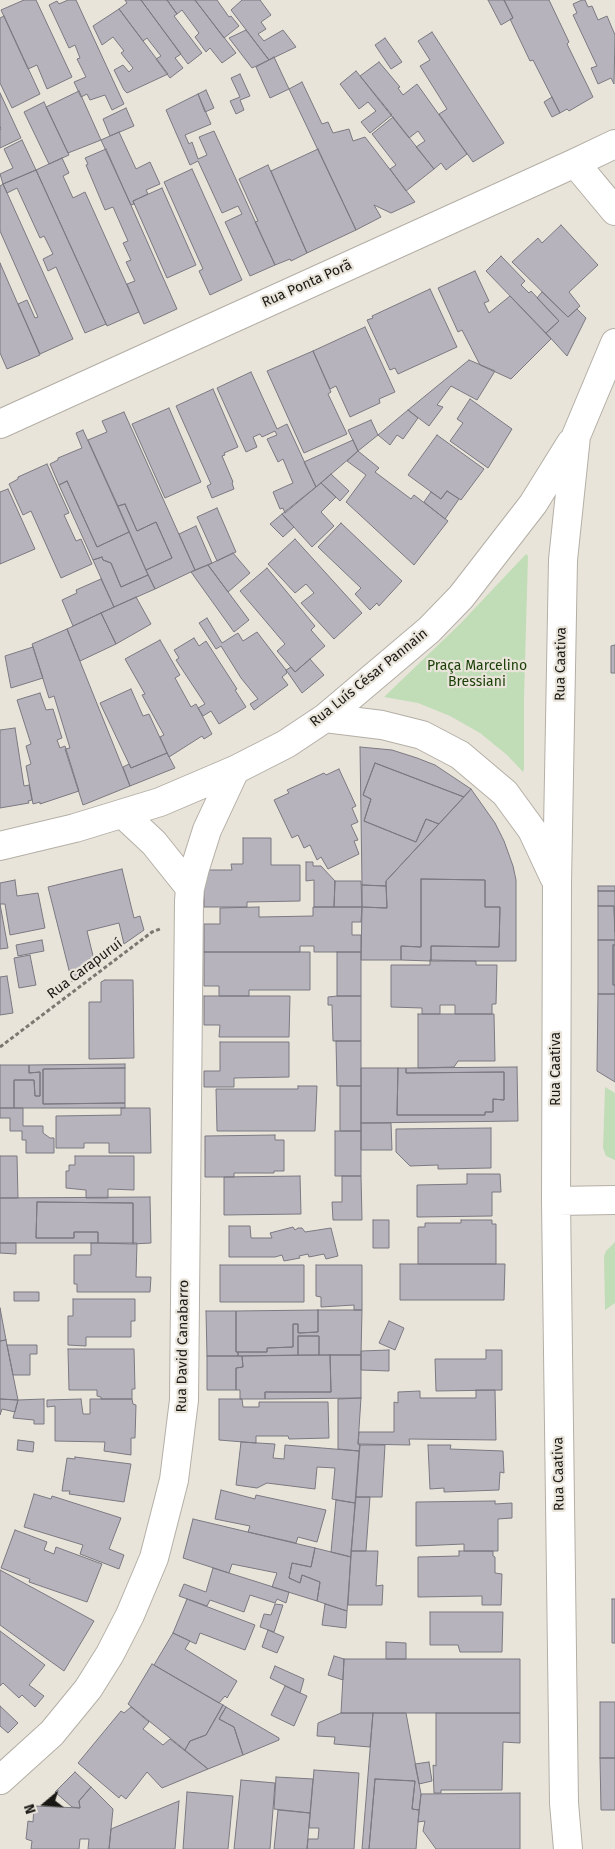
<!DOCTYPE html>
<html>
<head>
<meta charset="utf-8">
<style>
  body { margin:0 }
  #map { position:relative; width:615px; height:1849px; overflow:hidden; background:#e9e4da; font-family:"Fira Sans",sans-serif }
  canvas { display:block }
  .north { position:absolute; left:20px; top:1779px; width:50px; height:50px; -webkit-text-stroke:4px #e9e4da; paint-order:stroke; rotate:252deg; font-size:14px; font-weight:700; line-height:20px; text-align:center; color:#191814 }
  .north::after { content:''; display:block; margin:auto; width:18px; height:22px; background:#191814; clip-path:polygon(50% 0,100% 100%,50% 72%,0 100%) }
</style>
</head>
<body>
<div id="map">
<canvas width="615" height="1849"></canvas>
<div class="north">N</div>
</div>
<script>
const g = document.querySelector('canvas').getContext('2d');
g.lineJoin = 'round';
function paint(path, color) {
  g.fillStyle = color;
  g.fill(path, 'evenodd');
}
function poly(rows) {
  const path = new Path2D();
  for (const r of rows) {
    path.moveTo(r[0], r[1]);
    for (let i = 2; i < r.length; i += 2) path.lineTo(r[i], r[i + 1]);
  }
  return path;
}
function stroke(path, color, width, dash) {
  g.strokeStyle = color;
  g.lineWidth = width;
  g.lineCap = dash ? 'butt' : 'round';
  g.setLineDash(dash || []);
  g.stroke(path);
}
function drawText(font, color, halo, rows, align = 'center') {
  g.font = font + ' "Fira Sans",sans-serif';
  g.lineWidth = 4.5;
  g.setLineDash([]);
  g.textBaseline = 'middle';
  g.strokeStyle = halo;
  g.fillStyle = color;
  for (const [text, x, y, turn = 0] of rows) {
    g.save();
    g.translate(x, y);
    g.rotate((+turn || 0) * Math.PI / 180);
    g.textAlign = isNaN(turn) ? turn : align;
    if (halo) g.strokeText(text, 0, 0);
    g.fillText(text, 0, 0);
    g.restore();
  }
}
paint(poly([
  [526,554,528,556,524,699,524,769,523,772,507,755,480,733,450,716,418,703,384,697,460,624],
  [605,1087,615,1093,615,1160,606,1156,603,1148],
  [615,1242,615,1303,605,1310,604,1256,606,1251]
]), '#c1ddb7');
const building = poly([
  [24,0,36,0,72,77,47,89,37,65,28,69,1,10,24,0],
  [68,0,76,0,124,104,112,110,105,95,90,100,87,94,81,97,74,82,86,77,77,59,80,58,75,45,69,48,49,5,57,1,59,4,68,0],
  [125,0,141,0,181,54,175,58,183,68,170,78,156,59,161,56,147,38,143,41,119,9,127,3,125,0],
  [141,0,167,0,177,14,174,16,202,53,188,64,141,0],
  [167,0,195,0,236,53,222,63,210,48,206,52,195,37,199,33,182,10,177,14,167,0],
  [195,0,217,0,229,17,231,16,239,26,224,38,195,0],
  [242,0,260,0,271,15,261,22,266,29,258,34,264,41,283,30,296,47,269,60,231,10,242,0],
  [488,0,504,0,513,18,501,25,488,0],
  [504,0,549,0,569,42,567,44,593,97,569,111,567,109,560,113,533,60,530,61,510,19,513,18,504,0],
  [582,0,585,0,588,7,592,6,598,20,607,16,615,35,614,84,611,78,598,84,591,68,597,66,573,15,577,13,573,4,582,0],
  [119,9,168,74,127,93,124,90,114,70,123,65,129,72,133,68,121,53,124,51,113,37,102,45,93,26,119,9],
  [4,16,40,94,12,108,0,83,0,18,4,16],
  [246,30,269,60,252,68,229,38,246,30],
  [432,32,504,143,473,162,439,114,447,109,420,66,430,60,418,41,432,32],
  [385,38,402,62,391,69,375,45,385,38],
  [274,57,289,89,270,98,256,67,274,57],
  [379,62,400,87,398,88,403,95,417,84,467,154,446,170,441,163,434,169,416,147,425,141,418,131,409,138,360,76,379,62],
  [356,71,392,115,370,133,361,122,376,111,368,102,359,109,340,84,356,71],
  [240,74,250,96,240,100,244,110,236,114,230,101,240,97,231,78,240,74],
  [302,82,322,124,328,122,333,133,349,129,353,141,365,137,415,202,391,213,374,205,381,217,356,230,289,89,302,82],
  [206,90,214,108,205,112,198,94,206,90],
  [79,91,101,140,68,153,46,107,79,91],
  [0,93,21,138,0,148,0,130,1,129,0,126,0,93],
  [198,94,211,124,185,135,189,144,192,142,198,159,207,155,199,137,214,131,275,265,250,276,225,222,242,214,238,206,222,213,198,161,190,165,166,110,198,94],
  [552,97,560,113,552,117,544,102,552,97],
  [44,102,69,155,49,164,24,112,44,102],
  [126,108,134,126,110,136,103,119,126,108],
  [393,117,434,169,406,191,390,169,396,165,372,134,393,117],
  [119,132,136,169,150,162,160,184,146,190,148,194,133,201,134,204,131,205,101,140,119,132],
  [22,140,36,170,3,184,0,174,13,168,4,149,22,140],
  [106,149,177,309,144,324,127,284,135,281,126,262,131,260,123,243,128,241,113,207,105,210,86,165,88,164,85,158,106,149],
  [318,149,356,230,307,253,271,171,318,149],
  [62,158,69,173,63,176,73,198,85,192,139,312,107,326,36,170,62,158],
  [268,165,307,253,291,261,290,259,275,265,255,222,258,221,239,179,268,165],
  [192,169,242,280,210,295,199,271,203,269,164,182,192,169],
  [36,170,106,324,85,333,56,267,48,271,43,259,53,254,44,236,40,238,17,188,7,193,3,184,36,170],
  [3,184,73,339,40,354,18,304,27,300,35,318,38,317,0,231,0,186,3,184],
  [162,188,196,265,167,278,133,201,162,188],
  [561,225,598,265,569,292,580,306,568,317,512,262,538,238,542,243,561,225],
  [501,256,525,281,521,285,529,293,531,291,559,321,546,333,486,271,501,256],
  [0,263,40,355,7,369,0,353,0,263],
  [475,271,489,301,484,303,489,313,510,296,551,339,511,379,480,365,462,330,458,332,438,288,475,271],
  [430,289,457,347,398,374,395,368,390,370,367,320,373,318,372,316,430,289],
  [542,292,568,317,577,309,586,318,567,356,546,333,559,321,537,298,542,292],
  [365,327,395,392,379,399,380,403,350,417,336,386,330,389,313,351,365,327],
  [313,351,331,392,328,394,347,434,304,453,267,371,313,351],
  [469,360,495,371,477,400,451,386,437,405,443,407,429,426,408,410,469,360],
  [251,372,277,429,287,424,316,487,285,513,283,508,280,509,273,492,293,483,283,459,278,462,267,439,277,435,275,431,262,437,260,434,253,437,257,447,246,452,217,388,251,372],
  [213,389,238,447,224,453,225,455,222,456,233,482,232,483,234,489,212,498,207,486,211,484,176,406,213,389],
  [470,399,512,429,488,468,450,441,463,423,457,419,470,399],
  [169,408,201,482,165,498,132,424,169,408],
  [408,410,418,418,403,439,397,435,390,445,378,435,408,410],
  [124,412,195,570,155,589,146,570,172,558,156,522,137,531,125,504,118,506,88,440,107,432,102,421,124,412],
  [371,420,378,435,358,451,348,430,371,420],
  [83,430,129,532,97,547,67,481,59,485,50,464,58,460,58,458,82,448,76,433,83,430],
  [437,435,484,469,461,500,447,491,441,499,408,475,437,435],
  [353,440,358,451,316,487,304,462,353,440],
  [358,451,379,468,375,472,411,499,414,495,448,521,414,565,346,502,366,475,347,461,358,451],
  [47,464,69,513,64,515,76,541,81,539,92,564,61,578,31,511,23,515,9,484,18,479,18,477,47,464],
  [331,474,349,491,340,501,321,483,331,474],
  [67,481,97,547,129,532,148,575,121,587,111,563,103,560,102,557,93,560,59,485,67,481],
  [321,483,336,497,321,512,334,526,312,547,282,514,321,483],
  [8,489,35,549,0,564,0,492,8,489],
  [447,491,459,499,445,519,424,502,431,492,441,499,447,491],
  [125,504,137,531,156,522,172,558,146,570,118,506,125,504],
  [217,508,236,552,217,561,197,517,217,508],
  [282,514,294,527,283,537,270,524,282,514],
  [341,523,402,581,379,606,377,603,370,610,355,594,361,588,318,547,341,523],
  [196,526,212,563,195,570,179,534,196,526],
  [295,539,362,613,334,639,301,603,314,593,306,584,295,593,268,564,295,539],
  [233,553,250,573,228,592,208,565,233,553],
  [102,557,103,560,111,563,121,587,148,575,155,589,114,607,93,560,102,557],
  [208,565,249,620,234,632,191,572,208,565],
  [267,568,315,626,311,630,325,646,295,672,277,651,285,644,240,591,267,568],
  [101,579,114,607,73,626,62,600,77,593,76,590,101,579],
  [136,597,151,624,116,644,101,613,136,597],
  [101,613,116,644,80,661,67,629,101,613],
  [207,618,222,643,238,633,243,641,257,632,286,670,287,673,282,677,288,685,254,710,250,704,258,699,241,678,221,646,216,649,199,623,207,618],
  [67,629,130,786,83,805,65,749,70,748,54,696,49,698,32,644,67,629],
  [194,638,199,646,206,641,237,689,235,690,246,707,219,724,211,711,203,716,198,708,205,704,176,660,179,658,174,650,194,638],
  [160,640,180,675,175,678,191,707,196,704,212,734,204,739,202,736,169,757,160,737,164,735,142,695,145,694,125,659,160,640],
  [615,645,615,673,611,673,611,646,615,645],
  [33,647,43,678,11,688,5,656,33,647],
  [310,659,324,675,302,693,286,670,291,667,295,672,310,659],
  [131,689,143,716,149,714,167,753,131,768,100,703,131,689],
  [40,693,46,710,53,709,62,738,57,740,60,748,65,746,79,791,40,804,40,802,33,804,26,766,31,764,26,746,31,744,17,700,40,693],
  [15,728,24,786,29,785,32,800,28,801,29,803,0,808,0,730,15,728],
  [360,747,392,750,417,758,435,765,471,789,464,797,375,763,363,795,371,799,364,821,416,842,426,819,439,824,386,881,386,886,362,885,360,747],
  [167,753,175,768,130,786,123,767,129,764,131,768,167,753],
  [375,763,464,797,439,824,426,819,416,842,364,821,371,799,363,795,375,763],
  [339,769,356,806,352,808,358,822,351,825,358,840,354,841,359,854,328,869,321,857,317,860,310,845,304,848,298,835,292,838,274,800,289,793,287,790,324,773,326,775,339,769],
  [471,789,495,823,504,841,513,866,516,880,516,961,431,961,431,946,499,947,500,907,485,907,485,880,421,879,421,947,401,946,401,960,361,960,362,907,387,908,386,881,471,789],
  [243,838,271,838,271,865,300,865,300,901,247,902,247,907,204,907,204,874,206,870,232,870,231,864,243,864,243,838],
  [306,862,313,862,313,866,321,866,335,881,334,907,314,907,314,880,306,881,306,862],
  [122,869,134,918,140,916,144,930,124,944,119,923,87,931,95,964,72,982,48,887,122,869],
  [421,879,485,880,485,907,500,907,499,947,431,946,431,961,401,960,401,946,421,947,421,879],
  [15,880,17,896,38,893,45,928,10,935,5,904,0,904,0,883,15,880],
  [335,881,361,881,362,907,334,907,335,881],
  [362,885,386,886,387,908,362,907,362,885],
  [598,886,615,886,615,891,598,891,598,886],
  [598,891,615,891,615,932,614,906,598,906,598,891],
  [0,904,8,948,0,949,0,904],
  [598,906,614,906,615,940,598,940,598,906],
  [259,907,259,917,313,916,313,907,362,907,361,922,352,922,352,935,361,935,361,952,314,952,314,946,300,946,300,952,204,952,204,924,220,924,220,908,259,907],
  [42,940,44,951,18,956,16,945,42,940],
  [598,940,615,940,615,945,613,945,613,985,615,985,615,994,598,994,598,940],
  [613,945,615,945,615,985,613,985,613,945],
  [204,952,310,952,310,990,249,990,249,996,219,996,219,986,204,986,204,952],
  [337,952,361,952,361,996,337,996,337,952],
  [30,955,36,985,19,988,14,958,30,955],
  [430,960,476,961,476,965,497,965,496,1004,492,1004,492,1014,455,1014,455,1005,440,1005,440,1014,422,1014,422,1008,391,1007,391,965,430,965,430,960],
  [7,976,13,1013,0,1015,0,977,7,976],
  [105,980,133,980,134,1058,89,1059,89,1002,101,1002,101,982,105,980],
  [598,994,615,994,615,1082,597,1071,598,994],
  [204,996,290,996,289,1037,219,1037,220,1025,204,1025,204,996],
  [337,996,361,996,361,1041,333,1041,332,1005,328,1005,328,997,337,996],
  [418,1014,494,1014,495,1061,458,1061,454,1067,418,1068,418,1014],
  [336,1041,361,1041,361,1086,337,1086,336,1041],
  [220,1042,289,1042,289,1077,234,1078,234,1087,204,1087,204,1071,220,1071,220,1042],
  [125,1064,125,1068,43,1069,43,1104,125,1103,125,1108,14,1108,14,1080,34,1080,35,1096,40,1096,40,1072,29,1073,29,1065,125,1064],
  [0,1065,29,1065,29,1073,40,1072,40,1096,35,1096,34,1080,14,1080,14,1108,0,1108,0,1065],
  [517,1067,518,1121,361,1123,361,1068,398,1068,397,1115,485,1115,485,1112,493,1112,493,1099,504,1100,504,1072,406,1073,406,1068,517,1067],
  [125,1068,125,1103,43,1104,43,1069,125,1068],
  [398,1068,406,1068,406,1073,504,1072,504,1100,493,1099,493,1112,485,1112,485,1115,397,1115,398,1068],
  [298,1086,317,1086,315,1131,217,1131,216,1089,298,1089,298,1086],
  [340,1086,361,1086,361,1131,340,1131,340,1086],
  [0,1108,23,1108,23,1126,43,1126,43,1133,50,1138,54,1138,54,1153,26,1153,26,1140,22,1140,22,1131,10,1131,10,1118,0,1118,0,1108],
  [121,1108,150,1108,151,1153,109,1153,109,1143,84,1143,84,1148,56,1148,56,1116,121,1115,121,1108],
  [361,1123,391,1123,392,1150,361,1150,361,1123],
  [491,1128,491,1168,438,1169,438,1165,410,1166,396,1152,396,1129,491,1128],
  [335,1131,361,1131,361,1176,335,1176,335,1131],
  [275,1135,275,1140,284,1140,284,1171,274,1171,274,1173,234,1173,234,1177,205,1177,205,1136,275,1135],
  [0,1156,17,1156,18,1198,0,1198,0,1156],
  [75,1156,134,1156,134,1190,108,1189,108,1198,86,1198,86,1190,66,1188,66,1171,69,1171,69,1165,75,1165,75,1156],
  [467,1174,500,1174,501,1192,492,1192,492,1216,417,1217,417,1185,467,1184,467,1174],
  [300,1176,301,1214,224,1215,224,1177,300,1176],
  [342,1176,361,1176,362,1220,333,1220,332,1202,342,1202,342,1176],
  [150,1197,151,1243,133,1244,133,1203,37,1202,36,1238,74,1238,74,1232,98,1232,98,1243,0,1243,0,1198,150,1197],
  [37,1202,133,1203,133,1244,98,1243,98,1232,74,1232,74,1238,36,1238,37,1202],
  [373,1220,389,1220,389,1248,373,1248,373,1220],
  [461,1220,492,1220,492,1224,496,1224,496,1264,418,1264,418,1227,425,1227,425,1223,461,1223,461,1220],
  [229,1226,250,1226,251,1238,272,1238,270,1233,293,1227,295,1230,298,1228,302,1228,305,1232,331,1228,338,1256,326,1259,324,1254,309,1257,308,1254,299,1256,300,1258,284,1261,282,1255,275,1257,229,1257,229,1226],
  [0,1243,16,1243,16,1254,0,1253,0,1243],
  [91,1243,137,1243,136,1277,151,1277,150,1292,77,1292,77,1284,74,1284,74,1255,91,1255,91,1243],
  [400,1264,505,1264,504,1300,400,1300,400,1264],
  [220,1265,304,1265,304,1302,220,1302,220,1265],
  [316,1265,362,1265,362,1310,354,1310,354,1305,321,1307,321,1297,316,1296,316,1265],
  [14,1292,39,1292,39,1301,14,1301,14,1292],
  [73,1299,135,1299,135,1321,131,1321,131,1337,86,1337,86,1346,68,1345,68,1316,73,1316,73,1299],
  [0,1308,6,1340,0,1341,0,1308],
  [318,1310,362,1310,361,1355,319,1355,319,1336,298,1336,298,1355,238,1356,238,1352,267,1352,267,1348,293,1347,293,1324,298,1324,298,1333,318,1332,318,1310],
  [318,1310,318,1332,298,1333,298,1324,293,1324,293,1347,267,1348,267,1352,236,1352,236,1311,318,1310],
  [206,1311,236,1311,236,1352,238,1352,238,1356,207,1356,206,1311],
  [389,1321,404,1328,395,1350,379,1343,389,1321],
  [298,1336,319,1336,319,1355,298,1355,298,1336],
  [6,1340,18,1400,0,1399,0,1341,6,1340],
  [7,1345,37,1345,37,1354,30,1354,30,1375,13,1375,7,1345],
  [68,1349,134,1349,135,1389,132,1389,132,1399,101,1399,101,1397,97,1396,97,1390,69,1390,68,1349],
  [389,1350,389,1371,361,1370,361,1351,389,1350],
  [486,1350,502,1350,502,1390,436,1391,435,1359,486,1359,486,1350],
  [330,1355,361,1355,361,1398,265,1399,265,1392,331,1392,330,1355],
  [330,1355,331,1392,265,1392,265,1399,240,1399,240,1390,236,1390,236,1368,243,1367,242,1356,330,1355],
  [207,1356,242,1356,243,1367,236,1368,236,1390,207,1390,207,1356],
  [476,1390,495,1390,496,1440,409,1439,410,1445,358,1444,359,1432,394,1432,394,1402,398,1403,398,1392,420,1391,420,1398,476,1398,476,1390],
  [361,1398,358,1444,360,1445,359,1451,338,1449,338,1399,361,1398],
  [0,1399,18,1400,15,1412,2,1409,0,1415,0,1399],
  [44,1399,44,1424,34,1424,34,1420,13,1418,18,1400,44,1399],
  [81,1399,83,1414,90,1414,90,1399,132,1399,133,1404,136,1405,135,1438,131,1438,131,1455,104,1451,105,1442,55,1441,55,1406,47,1407,47,1400,81,1399],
  [219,1399,242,1399,243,1407,259,1407,259,1402,328,1402,329,1438,289,1439,288,1436,256,1436,256,1443,219,1440,219,1399],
  [18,1440,34,1442,33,1452,17,1450,18,1440],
  [241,1442,275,1444,273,1458,284,1459,285,1445,359,1451,355,1503,332,1499,335,1468,317,1467,315,1489,267,1483,257,1488,236,1485,241,1442],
  [360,1445,385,1445,382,1497,356,1497,360,1445],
  [428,1445,451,1445,450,1449,503,1451,504,1473,500,1472,499,1490,444,1492,444,1488,430,1489,428,1445],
  [75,1457,131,1464,124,1502,69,1494,70,1491,62,1491,67,1458,75,1459,75,1457],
  [221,1490,255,1499,256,1495,326,1510,317,1542,298,1537,296,1543,248,1532,250,1526,215,1519,221,1490],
  [34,1494,51,1499,52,1496,121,1518,109,1549,124,1555,119,1569,80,1554,83,1545,24,1527,34,1494],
  [356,1497,370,1497,366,1551,351,1551,356,1497],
  [336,1500,355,1503,351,1557,331,1552,336,1500],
  [495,1501,495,1504,512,1503,512,1518,498,1519,498,1551,464,1551,464,1544,416,1546,416,1502,495,1501],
  [193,1519,315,1548,311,1567,292,1563,289,1578,300,1583,302,1575,320,1582,317,1601,272,1587,277,1573,232,1564,229,1573,183,1558,193,1519],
  [15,1530,47,1542,44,1550,54,1554,56,1547,102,1564,87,1602,29,1582,30,1579,1,1568,15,1530],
  [315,1548,351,1557,347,1611,317,1601,320,1582,302,1575,300,1583,289,1578,292,1563,311,1567,315,1548],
  [351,1551,378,1551,376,1586,383,1585,382,1605,348,1605,351,1551],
  [459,1551,493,1551,493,1556,495,1557,495,1573,502,1574,501,1605,482,1605,482,1596,418,1597,418,1557,459,1556,459,1551],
  [213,1568,289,1592,286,1603,277,1599,275,1603,250,1595,244,1612,210,1600,207,1606,179,1596,184,1584,206,1592,213,1568],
  [0,1570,94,1621,64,1671,0,1625,0,1570],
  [187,1599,255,1625,245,1650,200,1633,196,1644,173,1633,187,1599],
  [612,1599,615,1599,615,1643,612,1643,612,1599],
  [275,1604,283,1605,274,1632,260,1627,264,1614,271,1615,275,1604],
  [325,1604,347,1611,346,1628,322,1625,325,1604],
  [430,1612,503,1612,502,1652,460,1652,458,1645,430,1645,430,1612],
  [268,1630,284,1637,277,1653,262,1647,268,1630],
  [0,1631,45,1665,29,1685,44,1696,35,1707,22,1695,19,1698,3,1683,0,1686,0,1631],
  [173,1633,190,1641,185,1649,237,1681,227,1698,225,1696,219,1703,154,1665,173,1633],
  [386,1642,406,1643,406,1659,386,1659,386,1642],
  [334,1656,344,1659,343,1680,328,1675,334,1656],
  [344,1659,520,1659,520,1713,341,1713,344,1659],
  [152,1664,223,1705,206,1735,190,1741,185,1750,128,1704,152,1664],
  [275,1666,304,1679,300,1693,270,1678,275,1666],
  [285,1686,307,1696,294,1726,271,1715,285,1686],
  [600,1702,615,1702,615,1758,600,1758,600,1702],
  [223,1705,226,1707,219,1719,234,1727,243,1755,208,1769,185,1750,190,1741,206,1735,223,1705],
  [0,1706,18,1723,8,1733,0,1726,0,1706],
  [131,1707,149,1722,143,1729,163,1745,170,1739,208,1769,162,1788,147,1772,126,1799,121,1795,119,1798,78,1763,121,1711,124,1713,131,1707],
  [226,1707,279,1738,279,1740,243,1755,234,1727,219,1719,226,1707],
  [341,1713,373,1713,370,1747,334,1744,335,1737,317,1736,318,1723,341,1713],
  [373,1713,406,1713,421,1794,419,1810,412,1809,415,1781,375,1779,369,1849,362,1849,373,1713],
  [436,1713,520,1713,520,1743,503,1742,502,1790,441,1790,441,1793,434,1793,433,1765,436,1766,436,1713],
  [600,1758,615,1758,615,1810,601,1810,600,1758],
  [429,1762,432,1781,419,1784,415,1764,429,1762],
  [314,1770,359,1773,354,1849,307,1849,308,1839,318,1839,319,1828,309,1828,314,1770],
  [75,1772,91,1787,79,1801,80,1808,72,1807,55,1792,75,1772],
  [276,1777,313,1779,310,1813,274,1809,276,1777],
  [375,1779,415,1781,412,1809,419,1810,416,1849,369,1849,375,1779],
  [241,1780,275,1783,270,1849,234,1849,241,1780],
  [91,1787,113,1809,109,1849,88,1849,89,1839,80,1839,79,1849,31,1849,32,1841,26,1839,28,1821,33,1822,34,1806,80,1808,79,1801,91,1787],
  [187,1792,233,1796,228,1849,183,1849,187,1792],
  [520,1793,520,1849,436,1849,423,1831,425,1821,418,1822,421,1794,520,1793],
  [179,1801,175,1849,109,1849,111,1829,179,1801],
  [278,1810,310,1813,307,1849,274,1849,278,1810]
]);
paint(building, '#b6b3bc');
stroke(building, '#7b7981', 1);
const minor = poly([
  [575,163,615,211],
  [0,424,575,163,615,144],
  [325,718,382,725,422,735,460,755,505,793,532,830,554,877],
  [123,814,154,843,190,888],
  [0,846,75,828,160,802,235,770,286,744,325,718,429,630,461,597,533,504,571,443],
  [556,1201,615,1200],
  [0,1780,52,1733,88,1689,110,1654,130,1615,154,1558,174,1480,184,1400,189,901,190,888,195,868,207,830,235,770],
  [568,1849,564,1803,556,1201,557,883,563,560,576,436,615,343]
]);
stroke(minor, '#b4afa6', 30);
stroke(poly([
  [0,1047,152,932,160,929]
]), '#7b7871', 3, [4, 2.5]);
stroke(minor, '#fff', 28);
drawText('14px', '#191814', '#e9e4da', [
  ["Rua Ponta Porã",307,284,-24],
  ["Rua Caativa",561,664,-89],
  ["Rua Luís César Pannain",369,678,-39],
  ["Rua Carapuruí",85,969,-37],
  ["Rua Caativa",556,1069,-90],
  ["Rua David Canabarro",183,1346,-89],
  ["Rua Caativa",559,1474,-91]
]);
drawText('14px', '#193f05', '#e9e4da', [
  ["Praça Marcelino",477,666],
  ["Bressiani",477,682]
]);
</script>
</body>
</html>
